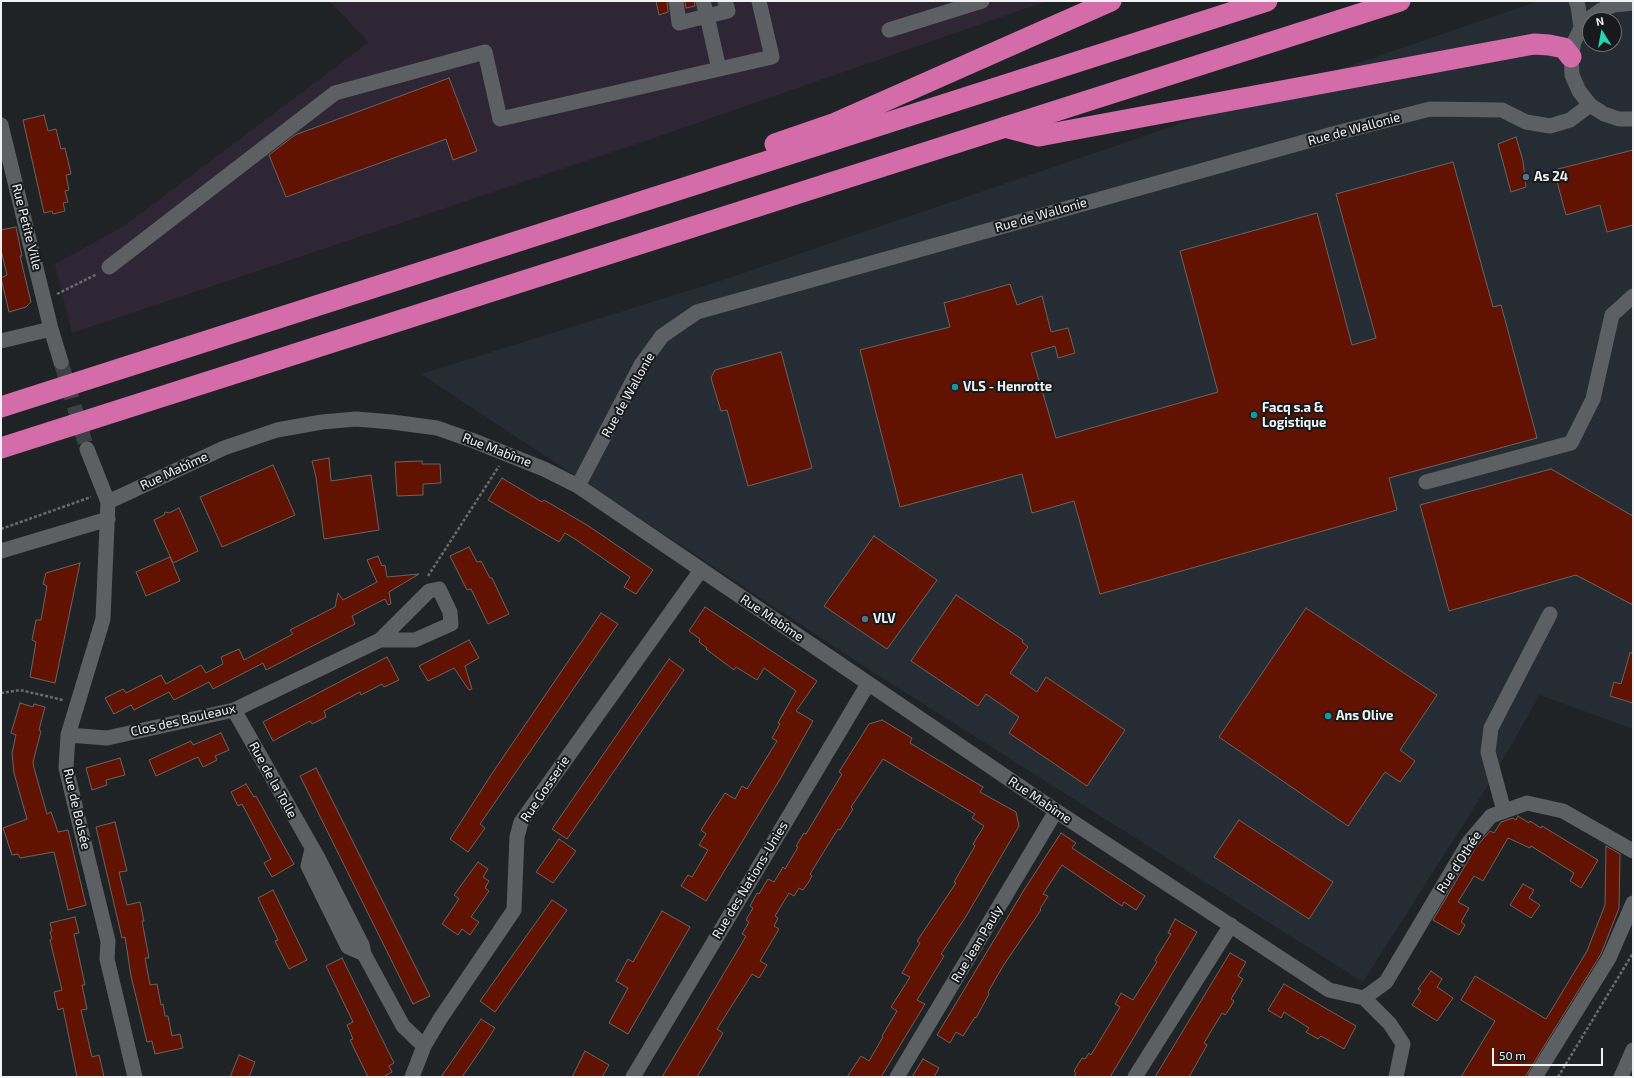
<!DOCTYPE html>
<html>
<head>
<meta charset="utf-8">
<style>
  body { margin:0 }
  #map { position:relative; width:1634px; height:1078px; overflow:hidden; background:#202325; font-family:"Exo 2",sans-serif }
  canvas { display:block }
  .frame { position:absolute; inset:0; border:2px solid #eff1f2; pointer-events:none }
  .north { position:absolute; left:1582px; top:12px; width:40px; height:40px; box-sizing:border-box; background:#17191c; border:1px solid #6d6f72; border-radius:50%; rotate:349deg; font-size:11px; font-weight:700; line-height:16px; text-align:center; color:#eff1f2 }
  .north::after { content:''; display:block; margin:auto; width:14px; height:18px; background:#24d5ae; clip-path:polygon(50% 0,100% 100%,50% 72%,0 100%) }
  .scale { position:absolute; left:1492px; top:1048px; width:111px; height:18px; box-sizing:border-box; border:2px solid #eff1f2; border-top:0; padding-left:5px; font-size:12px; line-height:14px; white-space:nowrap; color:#eff1f2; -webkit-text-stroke:3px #17191c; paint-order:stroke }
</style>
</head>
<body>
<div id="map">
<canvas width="1634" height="1078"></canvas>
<div class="frame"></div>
<div class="north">N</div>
<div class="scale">50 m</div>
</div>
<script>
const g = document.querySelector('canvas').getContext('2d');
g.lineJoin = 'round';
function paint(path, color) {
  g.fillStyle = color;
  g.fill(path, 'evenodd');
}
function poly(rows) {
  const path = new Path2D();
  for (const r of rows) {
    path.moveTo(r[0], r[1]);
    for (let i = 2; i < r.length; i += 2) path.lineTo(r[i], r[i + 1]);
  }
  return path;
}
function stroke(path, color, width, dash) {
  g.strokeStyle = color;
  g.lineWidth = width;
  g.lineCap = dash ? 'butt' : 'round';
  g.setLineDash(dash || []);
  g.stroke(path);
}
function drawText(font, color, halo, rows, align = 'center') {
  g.font = font + ' "Exo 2",sans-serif';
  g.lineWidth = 4;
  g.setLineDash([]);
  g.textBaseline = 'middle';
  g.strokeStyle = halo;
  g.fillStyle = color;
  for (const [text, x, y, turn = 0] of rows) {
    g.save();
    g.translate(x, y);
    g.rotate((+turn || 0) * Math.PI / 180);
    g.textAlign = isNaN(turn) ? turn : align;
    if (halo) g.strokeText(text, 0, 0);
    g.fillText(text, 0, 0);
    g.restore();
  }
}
paint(poly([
  [329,1,1047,1,651,139,72,333,55,264,124,226,369,42]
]), '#2e2635');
paint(poly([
  [1539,1,1633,1,1633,729,1540,695,1487,787,1363,982,876,674,421,374,723,280],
  [1590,20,1614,20,1614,44,1590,44]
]), '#262c33');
const building = poly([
  [656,1,667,1,668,12,659,15,656,1],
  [685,1,694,1,695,6,686,8,685,1],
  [449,78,477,151,453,160,446,139,286,197,269,155,295,135,449,78],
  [44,115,48,131,56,129,61,149,65,148,71,174,66,175,69,190,65,191,68,202,63,203,65,211,53,214,52,211,44,213,23,120,44,115],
  [1516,137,1523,161,1526,187,1511,192,1498,144,1516,137],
  [1633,150,1633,225,1607,232,1600,205,1566,215,1554,170,1633,150],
  [1453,162,1493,307,1501,305,1537,438,1389,478,1397,510,1100,594,1074,501,1032,513,1022,474,900,507,860,350,950,327,944,303,1010,284,1017,305,1042,296,1051,332,1068,328,1075,353,1058,358,1055,346,1031,353,1056,438,1218,392,1180,251,1317,213,1352,345,1376,338,1336,194,1453,162],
  [16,227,22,256,20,256,31,302,26,307,9,312,1,278,7,275,1,250,1,230,16,227],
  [781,352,812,468,748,486,727,410,721,411,711,378,715,370,781,352],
  [329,458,331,481,371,475,379,530,324,539,316,477,312,461,329,458],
  [422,461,422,464,440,464,441,483,423,484,423,495,397,496,395,462,422,461],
  [273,465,295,515,222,547,200,497,273,465],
  [1551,469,1633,516,1633,605,1576,575,1449,611,1420,505,1551,469],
  [502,478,542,502,544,500,587,525,653,570,636,594,624,587,630,577,575,539,565,533,559,542,488,500,502,478],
  [179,508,198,551,173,563,154,520,164,515,165,512,169,513,179,508],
  [874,536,937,580,887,649,824,606,874,536],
  [469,547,477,562,481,561,490,578,492,578,509,614,488,624,471,589,467,590,450,556,469,547],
  [378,556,382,566,385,565,387,577,419,574,389,592,391,604,388,605,385,599,369,607,352,616,355,624,266,670,263,663,213,689,209,682,174,700,169,692,134,710,131,705,114,714,105,698,123,689,126,693,161,675,166,684,201,665,206,673,223,664,221,657,239,649,244,660,293,634,290,630,335,607,338,593,343,600,377,582,367,560,378,556],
  [170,557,180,581,146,596,136,572,170,557],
  [80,563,55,683,30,677,36,642,32,640,36,620,41,620,47,586,43,584,46,573,80,563],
  [956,595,1023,640,1022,642,1028,647,1010,673,1037,692,1046,677,1125,730,1087,786,1009,733,1019,717,986,694,978,706,911,661,956,595],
  [705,607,817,681,796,711,813,721,779,781,706,901,681,886,688,875,692,877,708,850,699,845,706,834,701,830,725,793,735,799,742,786,747,789,777,741,772,738,780,724,778,723,796,691,764,668,757,680,736,667,734,670,706,649,707,648,699,642,700,639,689,631,705,607],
  [1306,608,1437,695,1400,750,1415,761,1400,782,1385,772,1348,826,1219,737,1306,608],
  [601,613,618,624,480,824,485,828,468,852,450,839,491,775,601,613],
  [469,640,479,658,465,666,472,689,469,690,454,668,428,681,419,666,469,640],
  [1630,653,1633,653,1633,703,1610,696,1614,682,1621,684,1630,653],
  [387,657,399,680,384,687,382,684,361,695,360,692,324,711,326,717,312,724,310,721,273,741,263,722,387,657],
  [669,659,684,670,567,839,552,829,669,659],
  [20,703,33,707,34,704,45,707,39,730,41,731,33,762,34,768,47,814,51,812,58,832,68,830,86,905,68,910,54,852,20,858,18,854,12,855,3,828,27,819,14,773,12,753,16,735,11,733,20,703],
  [882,720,912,738,910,743,983,787,980,792,1016,812,1019,826,965,918,941,954,944,956,917,1000,925,1004,881,1077,847,1077,861,1056,869,1061,883,1037,882,1036,897,1011,891,1007,910,977,902,973,920,943,917,941,956,883,954,882,975,846,973,844,984,826,972,818,975,814,883,759,851,807,853,809,840,830,838,829,831,840,810,874,812,876,808,883,803,890,799,888,794,896,789,893,775,916,778,918,774,926,779,929,760,961,767,965,759,978,752,974,736,999,717,1029,723,1033,697,1077,662,1077,739,948,746,936,742,934,749,922,746,920,753,908,750,906,757,893,759,894,768,879,774,882,783,867,785,869,798,847,796,846,804,833,806,834,842,774,839,772,869,724,882,720],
  [221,733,229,750,215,756,217,760,203,767,198,757,156,776,149,760,191,741,193,745,221,733],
  [120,758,125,775,106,780,107,785,92,790,86,768,120,758],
  [316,768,430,996,413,1004,300,776,316,768],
  [246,784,254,797,256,796,294,864,272,877,264,863,271,859,242,804,238,806,231,792,246,784],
  [1518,816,1529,823,1530,821,1541,828,1542,826,1598,860,1581,888,1570,881,1574,873,1531,846,1530,848,1508,838,1483,881,1474,876,1458,902,1469,908,1461,922,1465,925,1459,935,1433,920,1476,847,1490,831,1494,833,1501,822,1513,818,1516,820,1518,816],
  [1239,820,1333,882,1309,919,1214,857,1239,820],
  [115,822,127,871,119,872,127,905,140,902,144,921,142,921,149,958,145,958,150,985,157,984,161,1005,163,1004,165,1016,168,1016,172,1036,180,1034,183,1048,155,1054,152,1041,147,1042,131,976,125,937,122,938,96,827,115,822],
  [1061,833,1076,843,1072,848,1145,896,1136,910,1124,902,1122,906,1062,865,1043,894,1048,896,1040,909,1041,910,1003,966,988,992,989,994,976,1018,975,1017,963,1036,956,1032,950,1043,937,1035,1024,890,1061,833],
  [559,839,576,851,553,883,536,872,559,839],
  [1606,846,1620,854,1619,908,1601,954,1525,1077,1461,1077,1495,1021,1461,1000,1475,976,1546,1019,1587,951,1605,905,1606,846],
  [478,862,488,869,483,877,489,881,485,888,489,891,471,917,479,922,474,929,470,935,462,929,458,935,442,924,459,899,454,895,478,862],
  [1523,884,1534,890,1529,898,1540,905,1531,918,1510,905,1523,884],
  [273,890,307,960,289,969,275,941,278,940,258,898,273,890],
  [552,900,567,910,495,1012,480,1001,552,900],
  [662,911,690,927,628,1034,609,1023,628,988,616,981,628,959,633,962,662,911],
  [75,917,79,933,74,934,85,985,82,985,87,1009,81,1010,92,1057,99,1055,104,1077,77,1077,63,1008,58,1010,54,992,62,990,50,940,52,939,50,932,52,931,50,923,75,917],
  [1175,919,1197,932,1110,1077,1074,1077,1076,1073,1074,1071,1082,1058,1085,1059,1089,1053,1091,1055,1120,1007,1115,1004,1121,993,1133,1000,1157,962,1155,960,1171,934,1168,933,1175,919],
  [1230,953,1246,962,1238,976,1243,979,1231,999,1234,1001,1230,1008,1225,1015,1222,1013,1204,1043,1207,1045,1189,1077,1155,1077,1230,953],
  [342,958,394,1063,389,1066,392,1072,383,1077,368,1077,350,1040,353,1039,347,1025,353,1022,326,966,342,958],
  [1431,971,1442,979,1437,987,1453,998,1437,1021,1412,1005,1421,991,1418,989,1431,971],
  [1284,984,1356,1026,1344,1049,1321,1036,1318,1039,1306,1032,1309,1028,1284,1012,1281,1018,1268,1010,1284,984],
  [481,1019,495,1028,484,1045,462,1077,441,1077,481,1019],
  [585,1051,609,1065,602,1077,572,1077,585,1051],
  [239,1055,255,1062,249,1077,230,1077,239,1055],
  [923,1059,939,1068,934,1077,912,1077,923,1059]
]);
paint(building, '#621200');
stroke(building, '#696463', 1);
stroke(poly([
  [61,362,87,449]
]), '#3f4244', 15, [15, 8]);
stroke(poly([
  [57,294,97,274],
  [1,529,91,497],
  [428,576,499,466],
  [1,693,20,690,63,700],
  [1558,1077,1633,953]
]), '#696c6e', 2.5, [3, 2]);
stroke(poly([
  [676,1,679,23,707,16,719,69],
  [703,1,707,16,728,11,725,1],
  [1576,1,1578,6,1581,28],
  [1633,3,1614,5,1601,10,1590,18,1581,28,1574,42,1571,57,1572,75,1579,91,1590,105,1604,114,1619,119,1633,119],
  [889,30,982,1],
  [1,125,51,329,61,362],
  [109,267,335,93,485,52,500,119,772,57,759,1],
  [1,341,51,329],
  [87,449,108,502,103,619,68,735,66,768,108,941,107,959,135,1077],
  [1426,482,1571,443,1593,399,1612,315,1633,296],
  [578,486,641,365,662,336,697,312,1329,135,1430,109,1502,110,1526,122,1550,126,1570,120,1590,105],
  [108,502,224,448,277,430,322,422,356,419,392,422,437,428,474,441,544,469,578,486,1056,811,1329,990,1364,998,1386,982,1469,842,1491,816,1527,803,1563,811,1633,851],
  [1,551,108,519],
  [234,710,318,858,362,945,364,954,403,1026,424,1046],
  [68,735,107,738,234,710,380,640,415,640,451,624,450,612,439,589,429,591,380,640],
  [1504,811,1488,752,1491,728,1550,614],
  [312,849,308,866,348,947,364,954],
  [1364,998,1390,1024,1403,1044,1396,1077],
  [412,1077,424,1046,440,1019,514,910,517,837,521,822,701,570],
  [633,1077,868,684],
  [897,1077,1056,811],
  [1135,1077,1231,925],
  [1535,1077,1609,958,1633,903],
  [1621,1077,1633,1050]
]), '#5d6063', 15);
stroke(poly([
  [1005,127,1039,136,1534,44,1549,45,1564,48,1571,57],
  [775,144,833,124,1111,1],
  [1,407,1267,1],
  [1,448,1400,1]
]), '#d46caa', 21);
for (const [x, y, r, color] of [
  [1526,177,4,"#5c6f8a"],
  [955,387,4,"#0f9aa8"],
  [1254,415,4,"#0f9aa8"],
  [865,619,4,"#5c6f8a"],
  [1328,716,4,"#0f9aa8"]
]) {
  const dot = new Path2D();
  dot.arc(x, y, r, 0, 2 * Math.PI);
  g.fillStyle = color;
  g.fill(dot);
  stroke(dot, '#17191c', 1.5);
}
drawText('13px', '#eff1f2', '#17191c', [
  ["Rue de Wallonie",1354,129,-15],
  ["Rue de Wallonie",1041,215,-16],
  ["Rue Petite Ville",27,227,76],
  ["Rue de Wallonie",628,395,-61],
  ["Rue Mabîme",497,450,21],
  ["Rue Mabîme",174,471,-25],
  ["Rue Mabîme",772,618,34],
  ["Clos des Bouleaux",183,720,-13],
  ["Rue de la Tolle",273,780,61],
  ["Rue Gosserie",545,789,-56],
  ["Rue Mabîme",1040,800,34],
  ["Rue de Bolsée",77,809,77],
  ["Rue d'Othée",1459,862,-57],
  ["Rue des Nations-Unies",750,880,-59],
  ["Rue Jean Pauly",977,944,-59]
]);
drawText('bold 13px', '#eff1f2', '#17191c', [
  ["As 24",1534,177],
  ["VLS - Henrotte",963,387],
  ["Facq s.a &",1262,408],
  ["Logistique",1262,423],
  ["VLV",873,619],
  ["Ans Olive",1336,716]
], 'left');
</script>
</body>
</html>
